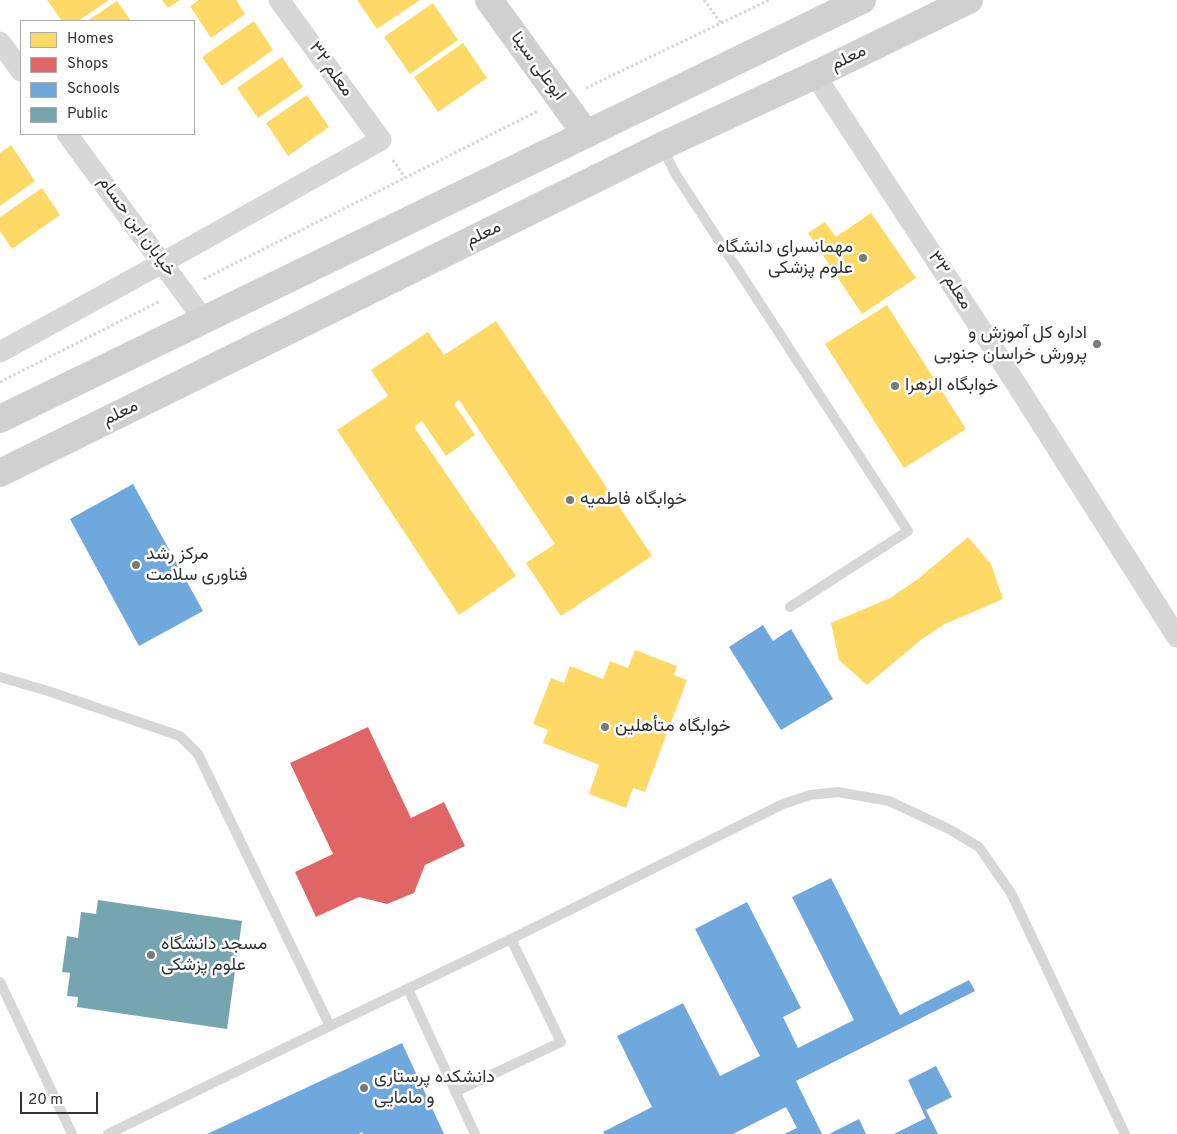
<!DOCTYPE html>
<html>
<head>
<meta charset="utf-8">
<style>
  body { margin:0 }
  #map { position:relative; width:1177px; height:1134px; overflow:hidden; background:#fff; font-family:Overpass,sans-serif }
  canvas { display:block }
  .legend { position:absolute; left:20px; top:20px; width:175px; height:115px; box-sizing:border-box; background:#fff; border:1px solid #adadad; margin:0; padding:6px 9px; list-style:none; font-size:15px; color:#333 }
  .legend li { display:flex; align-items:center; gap:10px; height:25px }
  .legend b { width:25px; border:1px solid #adadad }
  .scale { position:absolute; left:20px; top:1092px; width:78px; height:22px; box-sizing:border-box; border:2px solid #333; border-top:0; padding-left:6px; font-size:15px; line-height:18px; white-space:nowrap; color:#333; -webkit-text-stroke:4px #fff; paint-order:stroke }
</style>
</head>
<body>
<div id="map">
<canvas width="1177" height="1134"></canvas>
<ul class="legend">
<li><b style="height:14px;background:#ffd966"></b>Homes</li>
<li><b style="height:14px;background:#e06666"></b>Shops</li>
<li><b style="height:14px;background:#6fa8dc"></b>Schools</li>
<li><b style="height:14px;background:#76a5af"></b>Public</li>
</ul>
<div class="scale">20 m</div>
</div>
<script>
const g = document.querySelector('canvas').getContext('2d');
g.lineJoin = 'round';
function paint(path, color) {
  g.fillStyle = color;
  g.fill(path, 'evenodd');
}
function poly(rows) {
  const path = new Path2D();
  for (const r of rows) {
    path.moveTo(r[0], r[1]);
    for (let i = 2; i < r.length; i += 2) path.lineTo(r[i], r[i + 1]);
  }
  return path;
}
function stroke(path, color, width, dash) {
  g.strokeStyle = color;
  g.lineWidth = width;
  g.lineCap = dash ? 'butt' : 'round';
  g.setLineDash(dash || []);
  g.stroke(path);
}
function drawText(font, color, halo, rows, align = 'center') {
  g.font = font + ' Overpass,Vazirmatn,sans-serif';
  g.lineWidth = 5;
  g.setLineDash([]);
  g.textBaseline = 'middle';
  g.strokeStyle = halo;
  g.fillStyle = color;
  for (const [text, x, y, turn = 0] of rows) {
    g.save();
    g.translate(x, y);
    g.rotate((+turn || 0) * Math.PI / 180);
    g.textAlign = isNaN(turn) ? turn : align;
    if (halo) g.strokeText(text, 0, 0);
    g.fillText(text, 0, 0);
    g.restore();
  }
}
paint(poly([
  [47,0,109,0,78,21,62,21],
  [162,0,180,0,168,8],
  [199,0,236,0,245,14,211,38,190,6],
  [357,0,420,0,377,29],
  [117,1,131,21,87,21],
  [433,3,458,40,410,74,384,37],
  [254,21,273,50,222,86,202,57],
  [463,43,487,78,438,112,414,77],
  [282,57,303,87,258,118,237,88],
  [307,95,329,127,288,156,266,123],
  [11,145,35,181,0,206,0,153],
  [42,188,60,215,12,249,0,231,0,217],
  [871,213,916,278,862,314,808,233,825,222,836,237],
  [887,305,966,429,904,468,825,344],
  [496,321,652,556,561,616,526,563,555,544,459,400,454,404,475,435,446,456,422,421,414,427,516,576,459,615,337,430,388,396,371,370,428,332,444,355],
  [968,537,991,564,1003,599,945,624,922,639,867,685,839,660,831,623,890,598,918,579],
  [635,650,677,666,674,675,687,680,645,792,633,788,626,808,589,794,599,765,543,743,548,730,533,724,551,678,564,683,570,666,603,679,610,661,628,668]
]), '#ffd966');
paint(poly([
  [368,727,411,818,444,802,465,846,425,865,414,893,387,904,359,897,316,917,295,872,333,854,290,763]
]), '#e06666');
paint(poly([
  [133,484,203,611,139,646,70,519],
  [763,625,773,641,791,629,833,699,781,730,729,647],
  [831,878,900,1015,969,980,975,991,796,1081,822,1134,784,1134,797,1128,786,1107,733,1134,604,1134,603,1132,652,1107,617,1036,683,1003,720,1076,760,1056,695,929,747,902,801,1008,783,1017,798,1048,854,1020,792,897],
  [402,1043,444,1134,363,1134,362,1132,359,1134,207,1134],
  [936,1066,952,1097,926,1110,938,1134,894,1134,926,1118,908,1080],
  [859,1119,866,1134,829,1134]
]), '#6fa8dc');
paint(poly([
  [98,900,242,921,227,1029,77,1007,78,997,67,996,70,973,62,972,67,936,78,938,81,912,96,914]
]), '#76a5af');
stroke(poly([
  [704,0,721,23],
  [586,88,769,0],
  [393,160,405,178],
  [204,279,538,111],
  [0,382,160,301]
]), '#d6d6d6', 3, [2.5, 2.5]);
stroke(poly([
  [662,147,675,173,908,531,790,607],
  [0,677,48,691,180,736,198,754,330,1026,511,939,783,804,810,795,838,792,889,801,949,829,979,847,1011,893,1125,1134],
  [0,982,72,1134],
  [408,989,475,1134],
  [455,1092,561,1042,511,939],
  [108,1134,330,1026]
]), '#d7d7d7', 10);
stroke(poly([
  [0,42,21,71],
  [815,75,992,346,1177,637],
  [67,134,204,320],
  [0,352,162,263,381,140,279,0]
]), '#d7d7d7', 21);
stroke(poly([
  [489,0,586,134],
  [0,419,862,0],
  [0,473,662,146,815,75,969,0]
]), '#d0d0d0', 28);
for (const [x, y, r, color] of [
  [863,258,5,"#7a7a7a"],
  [1097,344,5,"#7a7a7a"],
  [895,386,5,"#7a7a7a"],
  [570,500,5,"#7a7a7a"],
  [136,565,5,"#7a7a7a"],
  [605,727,5,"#7a7a7a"],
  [151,955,5,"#7a7a7a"],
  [364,1088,5,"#7a7a7a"]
]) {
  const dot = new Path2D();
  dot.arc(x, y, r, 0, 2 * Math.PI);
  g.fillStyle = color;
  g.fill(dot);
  stroke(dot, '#fff', 2);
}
drawText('18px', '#333', '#fff', [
  ["معلم",849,59,-26],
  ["ابوعلی سینا",537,67,54],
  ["معلم ۳۲",330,70,54],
  ["خیابان ابن حسام",136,227,54],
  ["معلم",484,235,-26],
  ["معلم ۳۳",949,281,57],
  ["معلم",121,414,-26]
]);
drawText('18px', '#333', '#fff', [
  ["مهمانسرای دانشگاه",853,248,"right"],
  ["علوم پزشکی",853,269,"right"],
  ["اداره کل آموزش و",1087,334,"right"],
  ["پرورش خراسان جنوبی",1087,355,"right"],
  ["خوابگاه الزهرا",905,386],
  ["خوابگاه فاطمیه",580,500],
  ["مرکز رشد",146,555],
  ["فناوری سلامت",146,576],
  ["خوابگاه متأهلین",615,727],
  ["مسجد دانشگاه",161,945],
  ["علوم پزشکی",161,966],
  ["دانشکده پرستاری",374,1078],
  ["و مامایی",374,1099]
], 'left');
</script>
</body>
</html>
